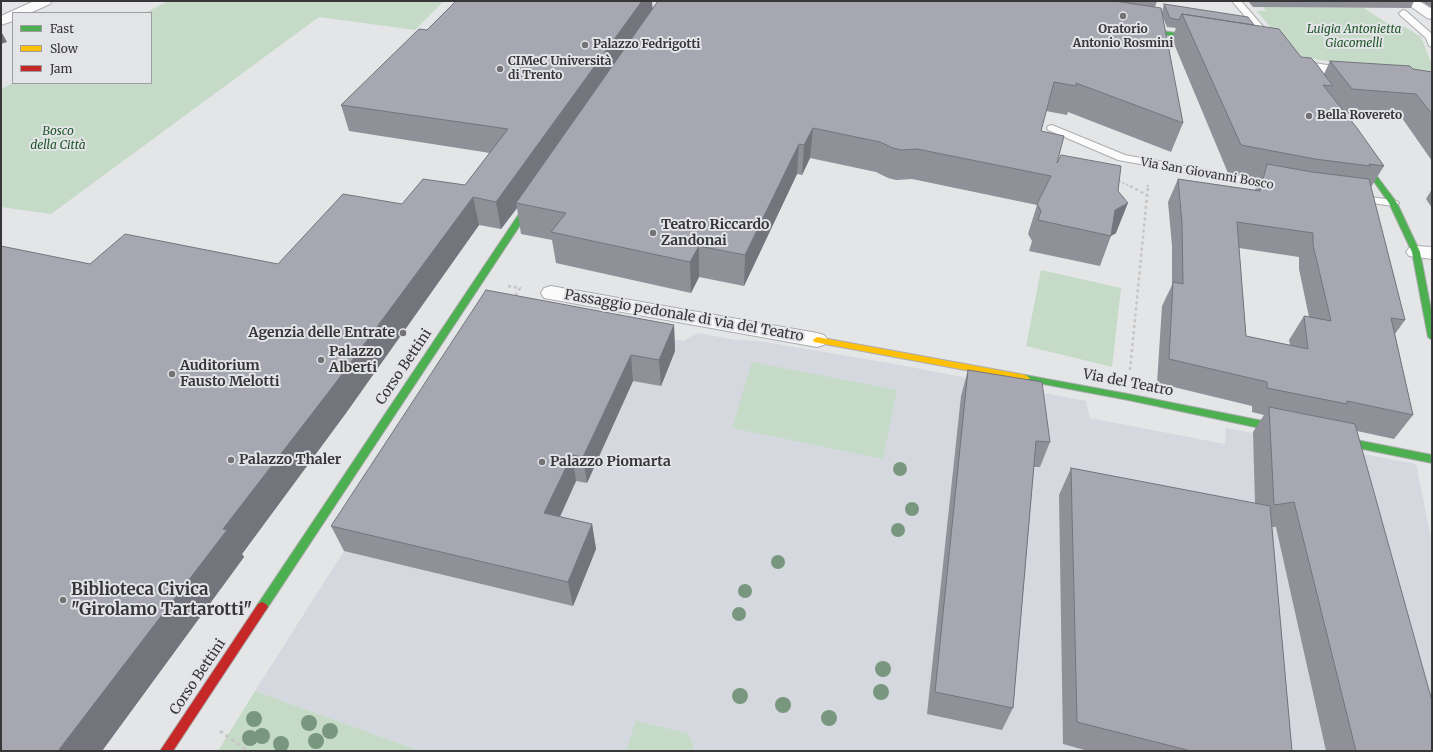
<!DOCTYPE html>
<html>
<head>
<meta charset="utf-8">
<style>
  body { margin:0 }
  #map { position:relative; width:1433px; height:752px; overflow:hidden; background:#e4e5e7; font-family:Merriweather,serif }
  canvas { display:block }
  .frame { position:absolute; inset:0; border:2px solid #363638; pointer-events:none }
  .legend { position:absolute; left:12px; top:12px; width:140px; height:72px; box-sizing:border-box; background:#e3e4e8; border:1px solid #9e9ea2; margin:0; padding:5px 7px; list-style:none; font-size:12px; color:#363638 }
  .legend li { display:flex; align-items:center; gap:8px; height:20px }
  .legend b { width:20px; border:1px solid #9e9ea2 }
</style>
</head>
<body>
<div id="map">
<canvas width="1433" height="752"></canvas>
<div class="frame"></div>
<ul class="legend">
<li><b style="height:5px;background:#4caf50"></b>Fast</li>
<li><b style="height:5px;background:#ffc107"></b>Slow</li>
<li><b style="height:5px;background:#c62828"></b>Jam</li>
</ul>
</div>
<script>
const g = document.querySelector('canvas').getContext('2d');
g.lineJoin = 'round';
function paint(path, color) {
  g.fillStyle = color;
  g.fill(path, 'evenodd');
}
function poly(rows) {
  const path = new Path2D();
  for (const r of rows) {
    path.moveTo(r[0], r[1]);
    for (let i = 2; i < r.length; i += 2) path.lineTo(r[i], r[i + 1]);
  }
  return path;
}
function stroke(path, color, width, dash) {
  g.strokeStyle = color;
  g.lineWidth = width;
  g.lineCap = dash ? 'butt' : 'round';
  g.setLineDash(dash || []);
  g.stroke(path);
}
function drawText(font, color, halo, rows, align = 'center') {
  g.font = font + ' Merriweather,serif';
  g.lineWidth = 4;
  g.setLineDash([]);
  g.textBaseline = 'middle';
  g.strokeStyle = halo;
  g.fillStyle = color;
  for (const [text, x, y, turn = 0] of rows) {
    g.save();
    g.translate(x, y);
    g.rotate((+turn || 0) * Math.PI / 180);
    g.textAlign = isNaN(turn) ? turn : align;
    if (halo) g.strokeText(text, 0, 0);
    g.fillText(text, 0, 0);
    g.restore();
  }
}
paint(poly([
  [499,307,684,341,698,333,736,340,759,341,900,365,1086,401,1090,418,1225,444,1226,428,1416,464,1432,543,1432,751,420,751,255,691]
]), '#d6d8df');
paint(poly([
  [168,1,444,1,415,30,319,17,51,214,1,207,1,89,13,83,151,83,151,13,145,13],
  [1263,7,1364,8,1385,22,1405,27,1421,37,1432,65,1432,80,1293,55,1257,11,1266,11],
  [1041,270,1121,288,1112,367,1026,346],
  [752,362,897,390,883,459,732,428],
  [255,691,420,751,218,751],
  [636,721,687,733,693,744,693,751,626,751]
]), '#c5dbc8');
const lane = poly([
  [1232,1,1241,1,1273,38,1275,40,1273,42,1267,42,1232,1],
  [1403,10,1406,11,1432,34,1432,47,1429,46,1426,38,1400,15,1399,13,1403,10],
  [1052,125,1125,155,1277,183,1281,184,1283,186,1281,188,1277,189,1118,160,1048,130,1047,128,1048,126,1052,125],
  [1355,195,1393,200,1397,201,1399,203,1397,205,1393,206,1351,200,1349,198,1351,196,1355,195]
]);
const street = poly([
  [34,1,52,1,50,4,30,13,13,13,13,21,1,25,1,16,34,1],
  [1403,1,1419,1,1432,9,1432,19,1427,18,1403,1],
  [1293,60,1355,69,1360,71,1363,74,1360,77,1355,79,1288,68,1285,65,1288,62,1293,60],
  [1416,246,1432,247,1432,259,1409,256,1406,252,1409,248,1416,246],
  [551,286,817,333,824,335,828,340,824,345,817,347,544,298,541,293,544,288,551,286]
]);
const fast = poly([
  [1136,27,1203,37,1206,39,1203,41,1134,30,1134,28,1136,27],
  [1359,154,1361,155,1397,203,1420,252,1432,315,1432,340,1428,337,1412,252,1389,203,1356,156,1359,154],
  [533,193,539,193,540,195,266,610,262,612,258,610,256,607,258,604,533,193],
  [1025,375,1128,394,1288,426,1291,427,1293,430,1291,433,1288,434,1128,400,1022,380,1020,378,1025,375],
  [1331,435,1432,455,1432,463,1328,442,1326,439,1328,436,1331,435]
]);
const slow = poly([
  [817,337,1025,375,1030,378,1025,381,814,342,813,340,817,337]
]);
const jam = poly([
  [262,602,266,604,268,607,266,610,173,751,160,751,258,604,262,602]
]);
stroke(lane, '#abacae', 2);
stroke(street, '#abacae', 2);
stroke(fast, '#abacae', 2);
stroke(slow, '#abacae', 2);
stroke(jam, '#abacae', 2);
stroke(poly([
  [1119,181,1132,187],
  [1148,187,1148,184]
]), '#c5c5c5', 2, [2, 2]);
stroke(poly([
  [1130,186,1147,195],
  [508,286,520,288,514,298],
  [1130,370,1148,186]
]), '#c5c5c5', 2.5, [3, 3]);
stroke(poly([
  [220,731,248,751]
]), '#c5c5c5', 3, [3.5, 3.5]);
paint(lane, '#fbfbfb');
paint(street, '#fbfbfb');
paint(fast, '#4caf50');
paint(slow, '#ffc107');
paint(jam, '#c62828');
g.fillStyle = '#78977e';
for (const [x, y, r] of [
  [900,469,7],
  [912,509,7],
  [898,530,7],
  [778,562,7],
  [745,591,7],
  [739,614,7],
  [883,669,8],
  [881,692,8],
  [740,696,8],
  [783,705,8],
  [829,718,8],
  [254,719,8],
  [309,723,8],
  [330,731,8],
  [262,736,8],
  [250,738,8],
  [316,741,8],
  [281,744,8]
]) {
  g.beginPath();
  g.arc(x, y, r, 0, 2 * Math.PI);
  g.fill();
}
paint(poly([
  [456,1,652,1,652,9,658,1,1157,1,1155,7,1162,12,1164,4,1254,25,1301,57,1324,74,1330,61,1413,69,1432,72,1432,161,1402,118,1346,114,1384,166,1371,187,1405,320,1395,334,1413,415,1394,439,1357,431,1432,751,1326,751,1276,527,1272,527,1292,751,1088,751,1063,744,1059,495,1071,468,1255,504,1253,432,1264,415,1252,412,1252,406,1157,383,1162,306,1172,285,1172,246,1168,202,1178,179,1255,190,1260,179,1228,173,1172,39,1176,28,1167,27,1162,15,1183,123,1171,152,1068,112,1067,115,1046,111,1041,131,1057,163,1118,191,1116,233,1111,236,1100,266,1029,251,1032,241,1028,234,1037,205,912,179,896,180,888,178,876,172,810,158,802,175,797,174,744,286,699,277,691,293,556,263,552,240,521,234,517,208,501,229,479,225,346,413,242,554,244,557,102,751,90,264,278,264,402,204,465,185,490,153,349,131,341,105,427,30],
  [1239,248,1299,257,1299,269,1309,317,1304,316,1289,340,1290,345,1246,336],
  [1248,1,1414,1,1411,8,1253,7],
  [1421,1,1432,1,1432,8],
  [1432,189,1432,208,1426,199],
  [674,325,675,351,661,386,633,381,587,483,576,481,560,517,592,524,596,549,573,606,344,551,331,526],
  [968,370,1050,442,1040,467,1034,467,1013,708,1002,730,927,714,961,396]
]), '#8f9098');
paint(poly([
  [642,1,652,1,653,12,516,203,517,208,501,229,496,202],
  [1,31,7,42,1,44],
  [813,128,810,158,802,175,804,145],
  [799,144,797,174,744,286,745,255],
  [473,197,479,225,346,413,242,554,244,557,102,751,58,751,223,529],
  [1128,203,1116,233,1111,236,1115,210],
  [699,246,699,277,691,293,690,262],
  [674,325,675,351,661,386,659,360],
  [631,355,633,381,587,483,583,457],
  [572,455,576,481,550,538,544,513],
  [592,524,596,549,573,606,568,582]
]), '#74757c');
const building = poly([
  [456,1,642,1,496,202,473,197,334,385,223,529,227,530,58,751,1,751,1,246,90,264,125,234,278,264,343,194,402,204,423,179,465,185,508,129,341,105,419,29,427,30,456,1],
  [658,1,1114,1,1161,8,1183,123,1076,83,1076,86,1054,82,1041,131,1064,136,1057,163,1061,155,1121,166,1118,191,1128,203,1115,210,1111,236,1038,220,1041,211,1037,204,1051,176,917,149,901,150,893,148,880,142,813,128,804,145,799,144,745,255,699,246,690,262,551,232,566,213,516,203,658,1],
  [1164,4,1248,17,1254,25,1182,14,1179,20,1170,18,1164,4],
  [1182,14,1279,29,1301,57,1311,58,1315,62,1333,86,1323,85,1357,128,1384,166,1369,164,1370,166,1315,159,1241,145,1182,14],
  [1330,61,1410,66,1413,69,1432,72,1432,114,1416,94,1352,89,1330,61],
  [1267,164,1312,172,1369,179,1405,320,1391,318,1413,415,1347,401,1347,404,1267,388,1267,382,1169,359,1173,282,1183,284,1182,223,1178,179,1260,191,1267,164],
  [1237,222,1313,233,1313,245,1331,321,1304,316,1308,349,1246,336,1237,222],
  [486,290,674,325,659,360,631,355,583,457,572,455,544,513,592,524,568,582,331,526,486,290],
  [968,370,1042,382,1050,442,1036,441,1013,708,935,692,968,370],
  [1269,407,1355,424,1432,701,1432,751,1356,751,1294,502,1274,505,1269,407],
  [1071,468,1270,506,1292,751,1191,751,1077,722,1071,468]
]);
paint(building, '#a6a7b1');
stroke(building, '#74757c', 1);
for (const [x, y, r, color] of [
  [1123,16,4,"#737375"],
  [585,45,4,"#737375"],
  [500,69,4,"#737375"],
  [1309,116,4,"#737375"],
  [653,233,4,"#737375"],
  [403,333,4,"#737375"],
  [321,360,4,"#737375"],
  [172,374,4,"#737375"],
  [231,460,4,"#737375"],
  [542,462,4,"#737375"],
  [63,600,4,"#737375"]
]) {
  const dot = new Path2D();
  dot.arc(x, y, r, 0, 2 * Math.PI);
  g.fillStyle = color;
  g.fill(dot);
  stroke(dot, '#e3e4e8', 1.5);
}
drawText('bold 12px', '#363638', '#e3e4e8', [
  ["Oratorio",1123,30,"center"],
  ["Antonio Rosmini",1123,44,"center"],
  ["Palazzo Fedrigotti",593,45],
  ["CIMeC Università",508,62],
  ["di Trento",508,76],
  ["Bella Rovereto",1317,116]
], 'left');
drawText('italic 12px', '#1f5728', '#e3e4e8', [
  ["Luigia Antonietta",1354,30],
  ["Giacomelli",1354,44],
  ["Bosco",58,132],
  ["della Città",58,146]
]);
drawText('12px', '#363638', '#e3e4e8', [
  ["Via San Giovanni Bosco",1207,174,10]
]);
drawText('bold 14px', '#363638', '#e3e4e8', [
  ["Teatro Riccardo",661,225],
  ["Zandonai",661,241],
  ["Agenzia delle Entrate",395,333,"right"],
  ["Palazzo",329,352],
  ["Alberti",329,368],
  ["Auditorium",180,366],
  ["Fausto Melotti",180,382],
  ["Palazzo Thaler",239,460],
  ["Palazzo Piomarta",550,462]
], 'left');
drawText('14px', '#363638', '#e3e4e8', [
  ["Passaggio pedonale di via del Teatro",684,316,10],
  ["Corso Bettini",404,367,-56],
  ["Via del Teatro",1128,383,11],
  ["Corso Bettini",198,677,-56]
]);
drawText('bold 17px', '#363638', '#e3e4e8', [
  ["Biblioteca Civica",71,590],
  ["\"Girolamo Tartarotti\"",71,610]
], 'left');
</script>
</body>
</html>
